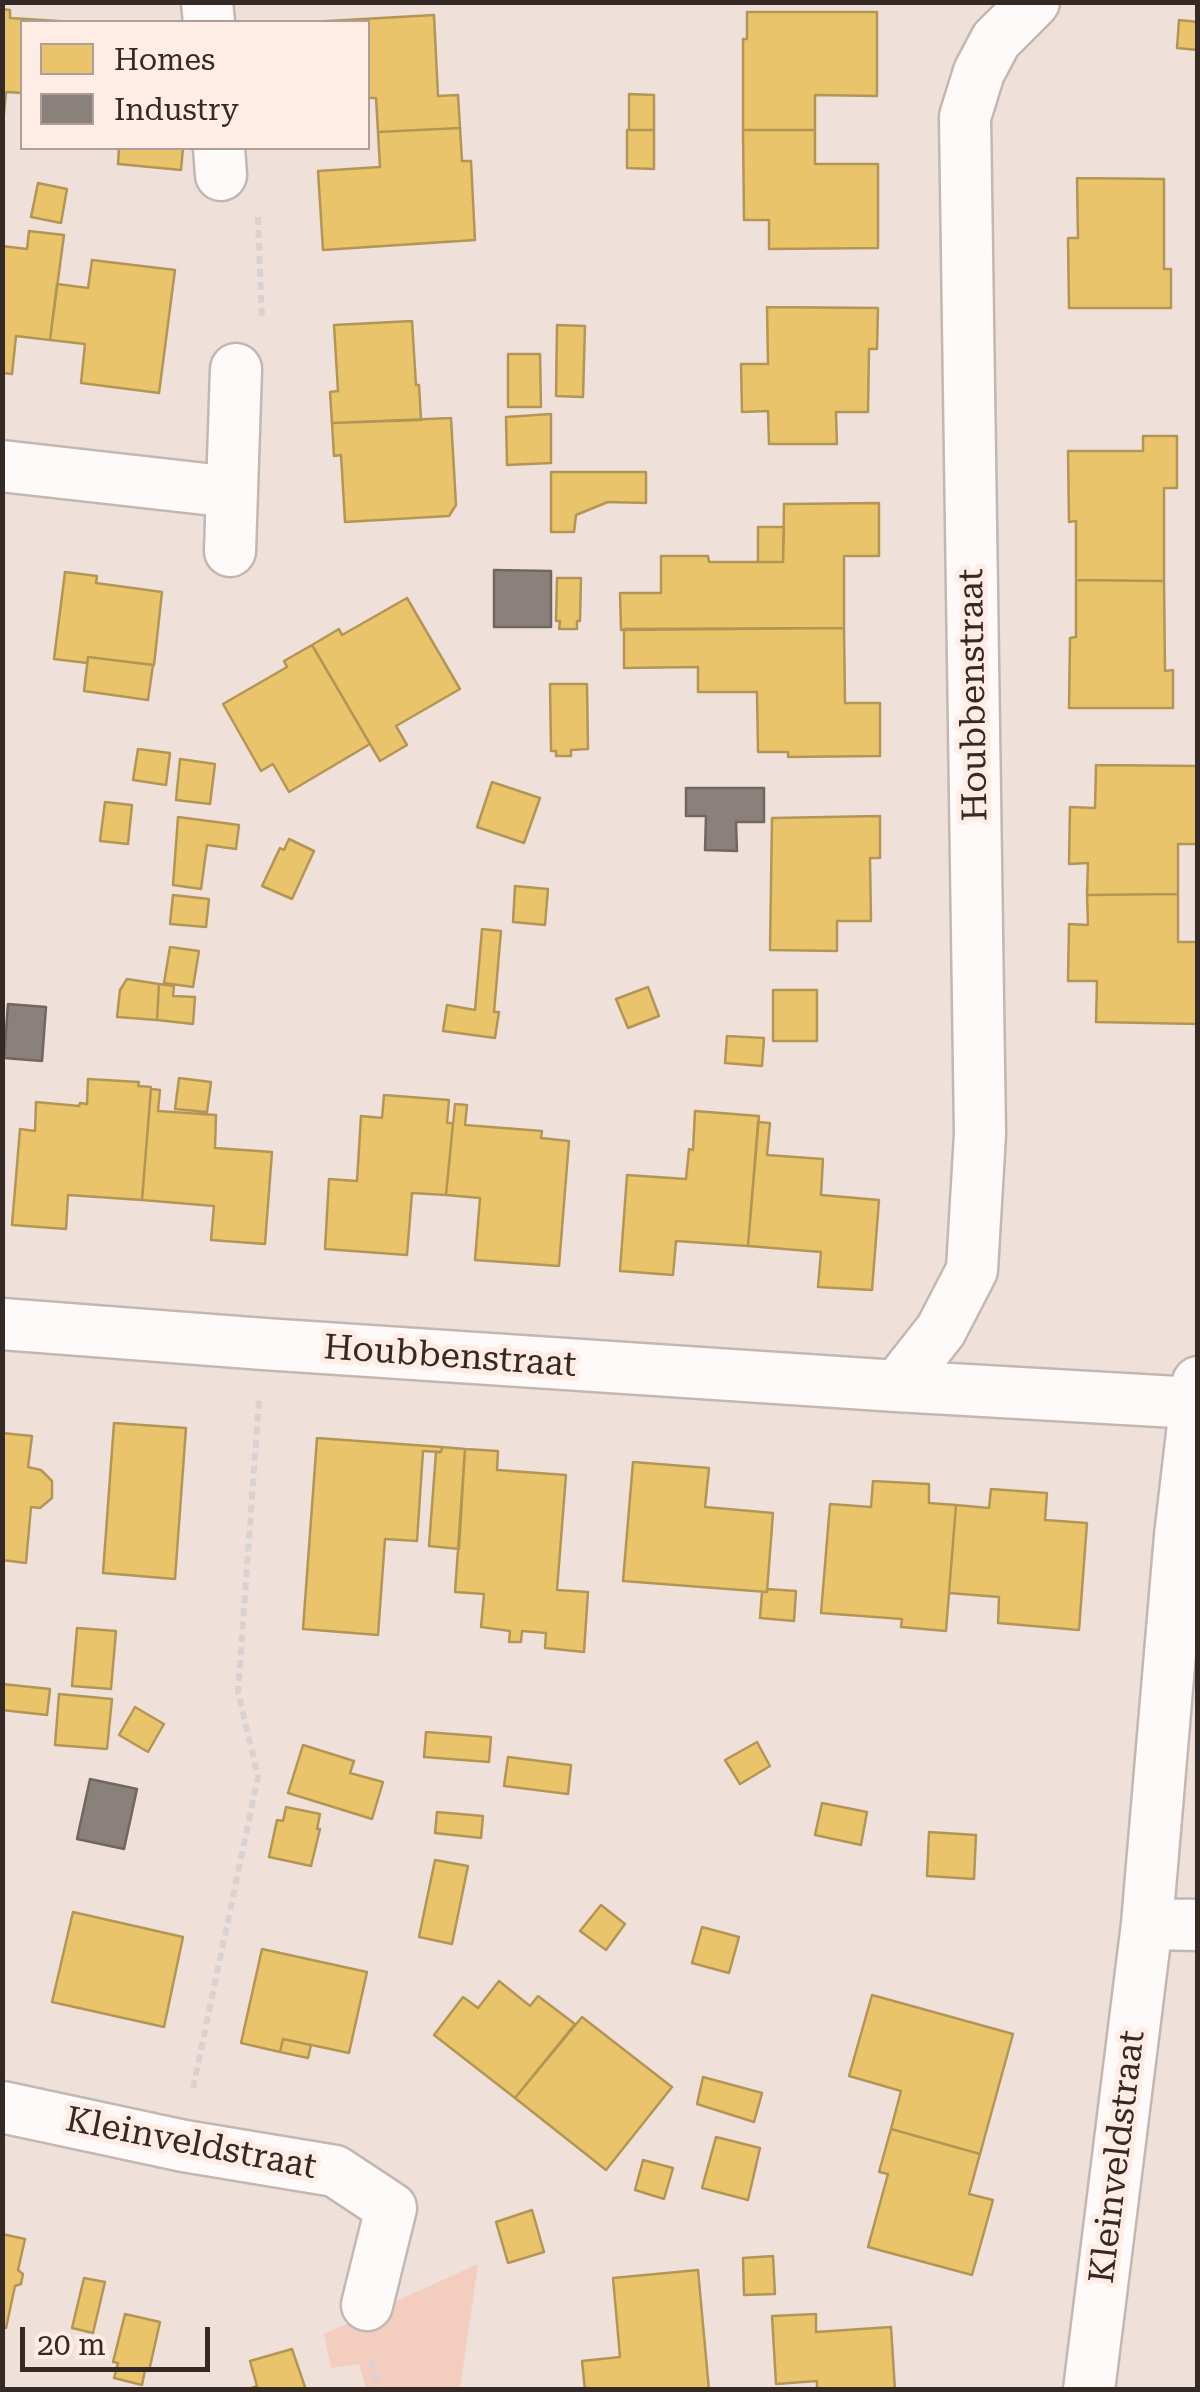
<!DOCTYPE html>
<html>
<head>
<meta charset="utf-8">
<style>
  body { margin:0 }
  #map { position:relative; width:1200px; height:2392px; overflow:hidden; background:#f0e0da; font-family:"Roboto Serif",serif }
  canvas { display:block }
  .frame { position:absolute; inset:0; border:5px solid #352925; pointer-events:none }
  .legend { position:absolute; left:20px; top:20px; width:350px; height:130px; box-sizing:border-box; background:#feece5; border:2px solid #ae9e98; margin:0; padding:12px 18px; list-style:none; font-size:30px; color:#352925 }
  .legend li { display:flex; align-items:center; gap:20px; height:50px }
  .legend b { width:50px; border:2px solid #ae9e98 }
  .scale { position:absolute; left:20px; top:2327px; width:190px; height:45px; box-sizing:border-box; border:5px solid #352925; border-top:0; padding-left:12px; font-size:30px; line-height:35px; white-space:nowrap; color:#352925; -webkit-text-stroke:8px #feece5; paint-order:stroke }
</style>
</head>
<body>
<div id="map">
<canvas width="1200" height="2392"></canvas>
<div class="frame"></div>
<ul class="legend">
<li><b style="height:28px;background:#e9c46a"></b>Homes</li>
<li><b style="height:28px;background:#8a817c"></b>Industry</li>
</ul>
<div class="scale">20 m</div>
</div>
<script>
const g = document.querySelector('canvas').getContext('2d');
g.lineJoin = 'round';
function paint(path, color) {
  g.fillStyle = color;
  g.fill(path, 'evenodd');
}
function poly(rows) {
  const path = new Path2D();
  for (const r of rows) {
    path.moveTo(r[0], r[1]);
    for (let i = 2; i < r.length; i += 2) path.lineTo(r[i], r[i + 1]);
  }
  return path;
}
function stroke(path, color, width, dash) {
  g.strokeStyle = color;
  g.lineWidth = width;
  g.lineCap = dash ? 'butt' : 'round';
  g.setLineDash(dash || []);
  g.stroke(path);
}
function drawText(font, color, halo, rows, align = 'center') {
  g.font = font + ' "Roboto Serif",serif';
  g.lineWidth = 10;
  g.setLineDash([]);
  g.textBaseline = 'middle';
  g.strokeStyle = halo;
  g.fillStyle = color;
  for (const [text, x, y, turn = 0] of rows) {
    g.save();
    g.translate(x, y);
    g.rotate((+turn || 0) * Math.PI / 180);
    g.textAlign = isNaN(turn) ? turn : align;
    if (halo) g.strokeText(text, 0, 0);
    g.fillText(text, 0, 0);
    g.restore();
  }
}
paint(poly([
  [478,2264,460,2389,366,2389,359,2364,331,2368,324,2334]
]), '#f3cdbe');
const homes = poly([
  [2,9,10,10,10,18,74,22,22,22,22,93,6,92,3,124,2,9],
  [747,12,877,12,877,96,815,95,815,130,743,130,743,39,747,39,747,12],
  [434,15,438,96,458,95,460,128,378,132,376,98,368,98,368,22,310,22,434,15],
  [1179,20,1198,22,1198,50,1177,48,1179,20],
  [629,94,654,95,654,130,629,130,629,94],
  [460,128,462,161,471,161,475,240,323,250,318,171,380,167,378,132,460,128],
  [627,130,654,130,654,169,627,168,627,130],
  [743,130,815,130,815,164,878,164,878,248,769,249,769,220,744,220,743,130],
  [119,148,183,148,181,170,118,164,119,148],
  [1077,178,1164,179,1164,269,1171,269,1171,308,1069,308,1068,238,1078,238,1077,178],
  [38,183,67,189,61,223,31,217,38,183],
  [29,231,64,235,50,340,16,336,12,374,2,373,2,246,27,249,29,231],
  [92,260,175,270,159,393,81,383,85,344,50,340,57,284,88,288,92,260],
  [767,307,878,308,877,349,869,349,868,412,836,412,837,444,769,444,768,411,742,412,741,364,768,364,767,307],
  [412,321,416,385,419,385,421,420,332,423,330,392,338,391,334,325,412,321],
  [557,325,585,326,583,397,556,396,557,325],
  [508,354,540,354,541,407,508,407,508,354],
  [551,414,551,463,507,465,506,417,551,414],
  [451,418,456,505,449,516,345,522,341,455,334,456,332,423,451,418],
  [1143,436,1177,436,1177,488,1164,488,1164,581,1076,580,1076,521,1069,522,1068,451,1143,451,1143,436],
  [551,472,646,472,646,503,608,502,576,515,574,532,551,532,551,472],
  [879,503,879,556,844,556,844,628,621,630,620,593,661,593,661,556,708,556,709,562,783,562,784,504,879,503],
  [758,527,784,527,783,562,758,562,758,527],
  [65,572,97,576,96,583,162,592,154,665,88,657,87,663,54,659,65,572],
  [557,578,581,578,580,621,577,621,577,629,559,629,560,621,556,621,557,578],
  [1076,580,1164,581,1165,671,1173,670,1173,708,1069,708,1070,638,1076,637,1076,580],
  [407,598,460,689,396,726,407,745,380,761,312,645,339,629,342,635,407,598],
  [844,628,845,703,880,703,880,756,788,757,788,752,758,752,757,692,698,692,698,667,624,668,624,629,844,628],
  [312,645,370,744,289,792,273,764,261,771,223,704,287,667,284,661,312,645],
  [88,657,153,665,148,700,84,691,88,657],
  [550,684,587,684,588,749,571,750,571,756,556,756,556,751,551,751,550,684],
  [138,749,170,753,166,785,133,780,138,749],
  [180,759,215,764,210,804,176,800,180,759],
  [1096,765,1198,766,1198,844,1178,844,1178,894,1087,895,1088,863,1069,864,1070,807,1095,808,1096,765],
  [492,782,540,798,524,843,477,827,492,782],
  [105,802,132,805,128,844,100,841,105,802],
  [880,816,880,858,870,858,871,921,837,921,837,951,770,950,772,818,880,816],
  [178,817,239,825,236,849,207,845,201,889,173,885,178,817],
  [289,839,314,851,292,899,262,886,280,848,284,850,289,839],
  [515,886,548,889,545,925,513,922,515,886],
  [1178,894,1178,942,1198,942,1198,1024,1096,1022,1097,981,1068,981,1069,924,1088,925,1087,895,1178,894],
  [173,895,209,899,206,927,170,924,173,895],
  [482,929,501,931,494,1012,499,1012,495,1038,443,1031,447,1005,475,1010,482,929],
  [170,947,199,951,193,987,164,983,170,947],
  [127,979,159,984,157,1020,117,1017,120,990,127,979],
  [159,984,174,986,173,996,195,997,193,1024,157,1020,159,984],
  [648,987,659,1016,628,1028,616,999,648,987],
  [773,990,817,990,817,1041,773,1041,773,990],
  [727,1036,764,1038,762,1066,725,1063,727,1036],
  [179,1078,211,1082,207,1112,175,1109,179,1078],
  [88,1079,139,1082,138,1086,151,1087,142,1200,68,1195,66,1229,12,1225,20,1129,35,1131,36,1102,79,1106,80,1103,87,1104,88,1079],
  [151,1089,160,1090,158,1111,216,1115,215,1148,272,1152,265,1244,211,1240,214,1206,142,1200,151,1089],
  [384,1095,449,1100,447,1123,453,1123,446,1195,412,1193,407,1255,325,1249,329,1179,357,1181,361,1116,382,1118,384,1095],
  [455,1104,467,1105,465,1125,542,1131,541,1138,569,1141,559,1266,475,1260,480,1198,446,1195,455,1104],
  [695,1111,759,1116,748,1246,676,1241,673,1275,620,1271,627,1175,686,1179,689,1149,693,1150,695,1111],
  [758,1122,770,1123,767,1155,823,1159,821,1195,879,1200,872,1290,818,1287,821,1252,748,1246,758,1122],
  [114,1423,186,1428,175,1579,103,1573,114,1423],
  [2,1433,32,1436,28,1467,41,1470,52,1481,52,1498,40,1508,31,1507,26,1563,2,1560,2,1433],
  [317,1438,442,1447,441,1452,423,1451,417,1541,385,1539,378,1635,303,1629,317,1438],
  [442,1447,465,1449,459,1549,429,1546,436,1452,441,1452,442,1447],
  [465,1449,498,1451,497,1470,566,1475,557,1590,588,1592,584,1652,545,1648,546,1633,522,1631,521,1642,509,1642,510,1631,481,1627,484,1594,455,1592,465,1449],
  [633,1462,709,1468,705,1507,773,1513,767,1592,623,1581,633,1462],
  [873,1481,929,1484,929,1503,956,1505,946,1631,901,1627,902,1619,821,1613,830,1504,871,1507,873,1481],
  [991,1489,1047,1493,1045,1520,1087,1523,1079,1630,998,1623,999,1597,949,1593,956,1505,989,1508,991,1489],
  [767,1589,796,1591,794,1621,760,1618,762,1592,767,1592,767,1589],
  [77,1628,116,1631,111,1689,72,1686,77,1628],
  [2,1684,50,1689,47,1715,2,1710,2,1684],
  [59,1694,112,1699,107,1749,55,1745,59,1694],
  [135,1707,164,1724,148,1752,119,1735,135,1707],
  [426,1732,491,1737,489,1762,424,1757,426,1732],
  [757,1742,770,1766,740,1784,725,1760,757,1742],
  [303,1745,354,1761,350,1773,383,1782,372,1819,288,1793,303,1745],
  [508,1757,571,1765,568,1794,504,1786,508,1757],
  [822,1803,867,1812,861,1845,815,1835,822,1803],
  [286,1807,320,1814,317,1829,320,1829,311,1866,269,1857,277,1820,283,1821,286,1807],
  [437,1812,483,1816,481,1838,435,1833,437,1812],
  [929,1832,976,1835,974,1879,927,1876,929,1832],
  [435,1860,468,1866,452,1944,419,1937,435,1860],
  [601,1905,625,1924,606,1950,580,1931,601,1905],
  [73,1912,183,1937,164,2027,52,2002,73,1912],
  [702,1927,739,1937,729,1973,692,1963,702,1927],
  [262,1949,367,1972,349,2053,283,2039,280,2052,241,2043,262,1949],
  [499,1981,530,2006,538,1996,575,2024,515,2098,434,2035,463,1997,478,2008,499,1981],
  [872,1995,1013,2034,980,2154,891,2129,901,2091,849,2076,872,1995],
  [582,2017,672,2087,606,2170,515,2098,582,2017],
  [283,2039,311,2045,308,2058,280,2052,283,2039],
  [703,2077,762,2093,754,2122,697,2104,703,2077],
  [891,2129,980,2154,969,2194,993,2200,972,2275,868,2247,888,2174,879,2172,891,2129],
  [716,2137,760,2148,748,2200,702,2188,716,2137],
  [643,2160,673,2168,664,2199,635,2190,643,2160],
  [532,2210,544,2252,508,2263,496,2222,532,2210],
  [2,2234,25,2239,18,2270,23,2274,21,2284,15,2286,6,2328,2,2327,2,2234],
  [773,2256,775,2294,744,2295,743,2258,773,2256],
  [698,2270,709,2390,585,2390,582,2361,620,2357,613,2278,698,2270],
  [84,2278,105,2282,93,2333,72,2328,84,2278],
  [125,2314,160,2322,149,2371,145,2370,142,2385,114,2378,118,2363,113,2362,125,2314],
  [816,2314,816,2332,891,2327,895,2390,817,2390,817,2381,776,2384,772,2316,816,2314],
  [292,2349,306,2390,246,2390,257,2386,250,2361,292,2349]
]);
paint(homes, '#e9c46a');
stroke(homes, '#b39655', 2.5);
const industry = poly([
  [494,570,551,571,551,627,494,627,494,570],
  [686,788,764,788,764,822,736,822,737,851,705,850,706,816,686,816,686,788],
  [8,1004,46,1007,42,1061,4,1058,8,1004],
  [90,1779,137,1789,124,1849,77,1839,90,1779]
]);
paint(industry, '#8a817c');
stroke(industry, '#706762', 2.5);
const minor = poly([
  [207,2,209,22],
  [219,148,221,175],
  [2,466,232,492],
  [230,551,236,369],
  [2,1324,264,1344,897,1386,1194,1403],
  [897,1386,941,1330,972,1270,980,1134,965,117,979,72,996,40,1034,2],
  [1147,1924,1198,1925],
  [2,2107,184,2146,335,2171,391,2208,367,2305],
  [1089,2390,1147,1924,1180,1536,1198,1382]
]);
stroke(minor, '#c3b7b2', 55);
stroke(poly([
  [258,217,262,319],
  [193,2088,258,1777,238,1692,259,1400],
  [371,2361,379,2390]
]), '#d8d3d2', 6, [8, 5]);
stroke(minor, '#fdfaf9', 50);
drawText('35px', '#352925', '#feece5', [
  ["Houbbenstraat",974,695,-91],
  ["Houbbenstraat",450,1357,4],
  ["Kleinveldstraat",191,2144,11],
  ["Kleinveldstraat",1118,2157,-83]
]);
</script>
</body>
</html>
